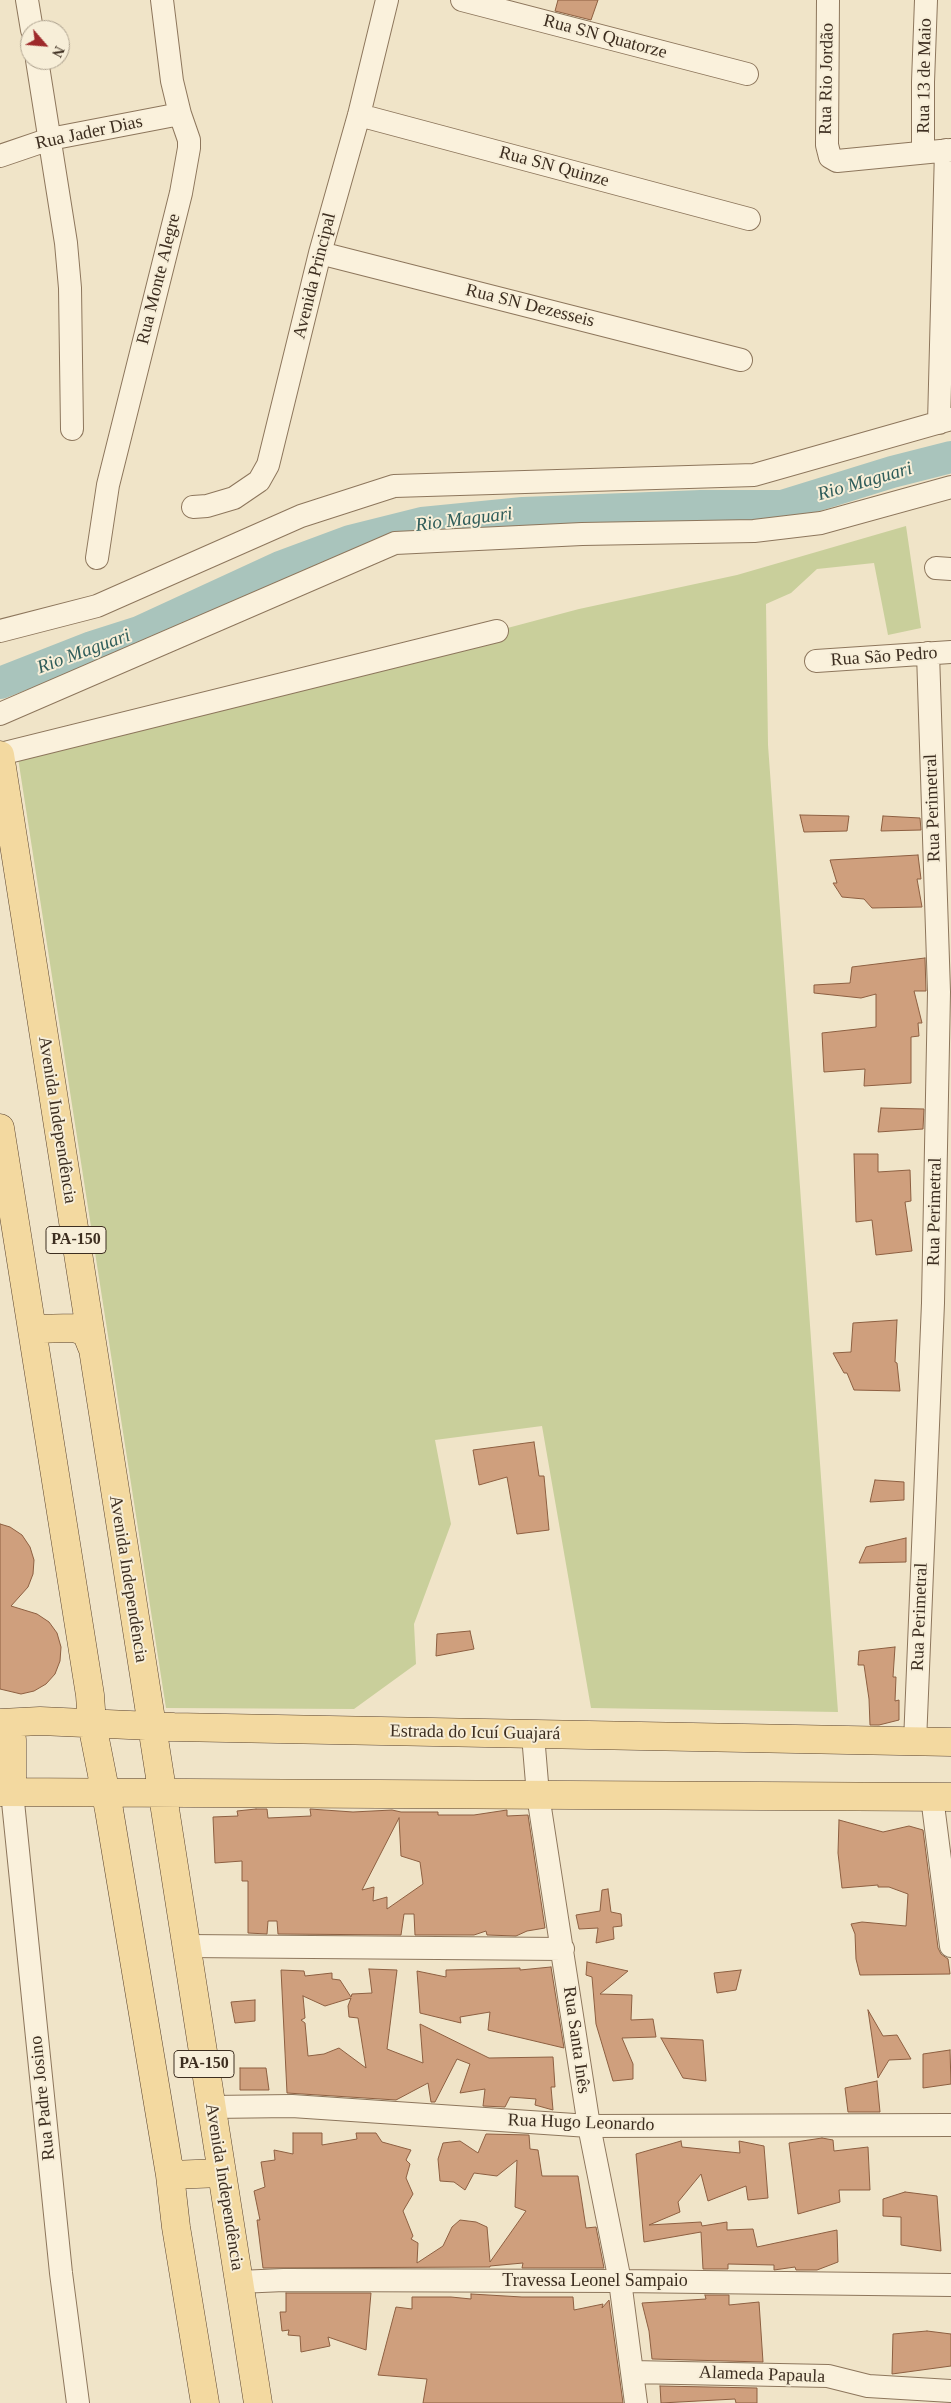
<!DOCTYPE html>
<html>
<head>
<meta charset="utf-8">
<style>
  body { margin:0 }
  #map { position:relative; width:951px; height:2403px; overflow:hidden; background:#f0e4c8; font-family:"Times New Roman",serif }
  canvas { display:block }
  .north { position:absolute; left:20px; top:20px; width:50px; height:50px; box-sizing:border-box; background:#f7eed8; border:1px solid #ada18e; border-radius:50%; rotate:117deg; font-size:14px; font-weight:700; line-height:20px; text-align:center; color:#3d2e20 }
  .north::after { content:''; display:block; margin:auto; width:18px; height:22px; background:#9e2a2b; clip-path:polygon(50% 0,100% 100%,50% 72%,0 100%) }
</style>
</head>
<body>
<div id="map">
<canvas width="951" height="2403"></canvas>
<div class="north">N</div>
</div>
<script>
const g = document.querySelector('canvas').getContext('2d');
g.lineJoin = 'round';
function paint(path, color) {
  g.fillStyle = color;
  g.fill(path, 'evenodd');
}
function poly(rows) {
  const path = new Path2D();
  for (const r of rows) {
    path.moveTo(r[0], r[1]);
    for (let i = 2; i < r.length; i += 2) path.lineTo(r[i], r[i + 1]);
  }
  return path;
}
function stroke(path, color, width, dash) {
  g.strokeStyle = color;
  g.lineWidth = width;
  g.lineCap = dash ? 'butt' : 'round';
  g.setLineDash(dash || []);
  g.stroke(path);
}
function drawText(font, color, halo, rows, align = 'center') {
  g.font = font + ' "Times New Roman",serif';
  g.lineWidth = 4;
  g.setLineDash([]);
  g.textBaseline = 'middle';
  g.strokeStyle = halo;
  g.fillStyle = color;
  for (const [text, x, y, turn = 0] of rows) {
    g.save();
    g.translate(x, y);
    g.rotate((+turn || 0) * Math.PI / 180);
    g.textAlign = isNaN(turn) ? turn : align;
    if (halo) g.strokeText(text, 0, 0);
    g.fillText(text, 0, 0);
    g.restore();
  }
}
paint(poly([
  [906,526,921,628,888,635,874,563,817,569,791,593,766,604,768,745,838,1712,591,1708,542,1426,435,1440,451,1524,414,1624,416,1664,354,1709,166,1708,18,758,579,609,737,575]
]), '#c9cf9b');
stroke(poly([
  [0,683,92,647,139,632,280,567,350,541,422,523,523,513,701,506,782,506,892,472,951,457]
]), '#a9c4bc', 32);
const building = poly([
  [558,0,598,0,591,20,555,11,558,0],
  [800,815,849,816,847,831,804,832,800,815],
  [883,816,920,818,921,830,881,831,883,816],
  [918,855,921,879,917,879,922,907,872,908,864,899,842,897,833,883,837,883,830,860,918,855],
  [925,958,926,991,914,991,922,1023,918,1023,919,1036,911,1037,911,1083,864,1086,865,1069,824,1072,822,1033,876,1027,876,994,861,998,814,993,814,985,850,983,852,967,925,958],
  [881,1108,924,1109,923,1129,878,1132,881,1108],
  [854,1154,878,1154,878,1172,910,1170,911,1201,905,1202,912,1251,876,1255,872,1220,856,1222,854,1154],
  [897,1320,895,1362,897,1363,900,1391,854,1390,847,1373,844,1373,833,1353,851,1352,853,1323,897,1320],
  [534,1442,539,1476,544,1476,549,1530,517,1534,507,1477,479,1485,473,1450,534,1442],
  [875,1480,904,1482,904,1500,870,1502,875,1480],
  [0,1524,10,1527,22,1535,30,1547,34,1560,33,1574,28,1587,11,1606,37,1614,49,1622,57,1633,61,1647,60,1661,55,1674,46,1684,34,1691,21,1694,0,1689,0,1524],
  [906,1538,906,1562,859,1563,866,1547,906,1538],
  [470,1631,474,1649,436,1656,437,1634,470,1631],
  [895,1647,893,1677,896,1677,895,1701,899,1700,899,1720,879,1725,870,1725,869,1699,864,1665,858,1665,859,1651,895,1647],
  [256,1809,267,1809,268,1818,311,1816,310,1809,353,1812,392,1810,401,1812,438,1812,438,1815,474,1815,507,1810,507,1816,528,1815,545,1928,527,1931,516,1936,487,1935,486,1931,474,1935,415,1935,414,1914,404,1914,401,1935,278,1934,277,1921,268,1921,267,1934,248,1933,248,1881,242,1881,242,1861,215,1863,213,1817,238,1816,237,1811,256,1809],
  [399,1818,401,1856,420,1862,423,1884,387,1909,387,1897,373,1901,374,1887,362,1890,399,1818],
  [839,1820,883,1832,909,1826,923,1830,938,1948,941,1954,948,1959,950,1974,860,1975,856,1959,855,1934,851,1924,862,1922,906,1926,908,1894,889,1887,878,1887,878,1885,842,1888,838,1853,839,1820],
  [608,1889,611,1912,621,1914,622,1926,613,1927,614,1939,596,1943,598,1928,579,1929,576,1915,600,1911,602,1890,608,1889],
  [587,1962,628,1971,600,1994,632,1995,631,2020,653,2019,656,2037,622,2038,633,2064,633,2079,613,2081,596,2024,592,1977,586,1975,587,1962],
  [551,1967,564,2048,488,2030,490,2012,460,2017,461,2023,420,2013,417,1971,446,1977,446,1970,520,1968,520,1970,551,1967],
  [369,1969,397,1970,387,2049,423,2063,420,2024,489,2058,553,2057,555,2087,551,2087,553,2110,535,2105,536,2099,510,2097,505,2107,483,2106,485,2089,460,2093,470,2064,457,2059,435,2102,431,2102,428,2083,396,2100,287,2093,281,1970,304,1971,305,1976,332,1973,332,1979,340,1980,351,1997,352,1994,372,1993,369,1969],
  [303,1996,325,2006,351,1998,348,2006,349,2017,358,2018,366,2068,339,2048,324,2054,308,2056,305,2023,301,2020,305,2018,303,1996],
  [741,1970,736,1990,717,1993,714,1973,741,1970],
  [255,2000,255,2021,235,2023,231,2002,255,2000],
  [868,2010,883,2036,897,2035,911,2059,889,2060,878,2078,868,2010],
  [661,2038,703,2040,706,2081,683,2078,661,2038],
  [950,2050,951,2084,923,2088,923,2054,950,2050],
  [240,2068,266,2068,269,2090,240,2090,240,2068],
  [877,2081,880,2112,848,2112,845,2088,877,2081],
  [293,2133,322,2133,322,2145,357,2139,356,2133,376,2133,382,2142,411,2150,406,2160,410,2164,406,2178,413,2194,403,2211,413,2236,411,2239,418,2243,417,2263,443,2246,452,2227,460,2220,476,2222,487,2227,490,2262,526,2211,515,2207,517,2160,497,2176,474,2173,465,2190,454,2182,440,2181,438,2159,443,2143,460,2141,478,2153,486,2134,529,2135,530,2149,538,2150,542,2176,578,2176,586,2228,596,2227,604,2268,522,2268,523,2263,490,2266,490,2267,263,2268,257,2220,260,2220,254,2191,265,2187,261,2162,275,2160,274,2150,293,2154,293,2133],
  [822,2138,833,2140,834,2151,868,2147,870,2190,839,2190,840,2202,798,2214,789,2143,822,2138],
  [681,2141,682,2147,740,2153,739,2141,764,2146,768,2198,748,2200,746,2186,708,2201,701,2174,678,2202,680,2212,649,2225,701,2222,702,2226,727,2222,727,2230,753,2229,757,2247,837,2230,838,2262,817,2270,796,2270,795,2267,774,2270,774,2265,728,2264,728,2269,703,2269,701,2232,644,2242,636,2154,681,2141],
  [905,2192,937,2196,941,2251,901,2245,901,2217,883,2216,883,2199,905,2192],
  [286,2293,371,2293,366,2350,328,2337,330,2346,301,2352,300,2336,288,2335,289,2330,282,2331,280,2312,286,2312,286,2293],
  [471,2294,522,2297,573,2297,574,2310,603,2304,602,2308,609,2300,623,2403,423,2403,427,2379,378,2375,396,2307,412,2309,412,2297,451,2297,471,2299,471,2294],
  [705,2295,729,2295,729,2305,759,2302,763,2362,652,2359,649,2331,642,2303,706,2299,705,2295],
  [927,2331,951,2334,951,2366,892,2374,893,2334,927,2331],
  [660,2386,757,2388,757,2403,736,2403,735,2399,661,2403,660,2386]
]);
paint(building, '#cf9f7d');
stroke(building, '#8d5f41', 1);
const minor = poly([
  [27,0,32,30],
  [462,0,747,74],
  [828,0,827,145,830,157,837,161,951,150],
  [37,60,66,243,70,288,72,429],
  [359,115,749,219],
  [923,151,923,82,926,0],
  [0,156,50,139,180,114],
  [320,253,741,360],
  [939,423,946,150],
  [193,507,207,506,234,498,259,481,268,465,320,253,359,115,387,0],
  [97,558,108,485,181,193,189,148,189,140,180,114,172,81,162,0],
  [936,568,951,569],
  [0,631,97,606,301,516,394,486,754,475,951,419],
  [816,661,951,652],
  [0,714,395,543,582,534,754,531,821,523,951,487],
  [0,754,497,631],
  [533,1735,538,1795,589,2126,620,2281,636,2403],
  [915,1742,933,1303,939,992,928,653],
  [12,1792,61,2273,78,2403],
  [932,1797,951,1946],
  [186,1946,563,1949],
  [211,2107,292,2106,589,2126,951,2125],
  [239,2282,284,2280,620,2281,951,2285],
  [632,2372,828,2376,868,2386,951,2391]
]);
const major = poly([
  [0,755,258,2403],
  [0,1128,90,1695,92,1724,109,1810,170,2175,176,2227,205,2403],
  [32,1329,74,1328,86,1332,92,1347],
  [0,1723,40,1721,174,1727,951,1742],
  [9,1723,12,1740,12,1792],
  [0,1792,951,1797],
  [170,2175,222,2173]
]);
stroke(minor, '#8d765c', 24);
stroke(major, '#5b4430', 29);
stroke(minor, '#faf1dc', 22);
stroke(major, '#f3d9a0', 28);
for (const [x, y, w] of [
  [76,1240,60],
  [204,2064,60]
]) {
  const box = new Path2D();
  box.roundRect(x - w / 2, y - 13.5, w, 27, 4);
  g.fillStyle = '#f7eed8';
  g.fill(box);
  stroke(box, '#3d2e20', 1);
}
drawText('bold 16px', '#3d2e20', null, [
  ["PA-150",76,1240],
  ["PA-150",204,2064]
]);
drawText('18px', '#3d2e20', '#f7eed8', [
  ["Rua SN Quatorze",605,37,15],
  ["Rua 13 de Maio",925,76,-89],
  ["Rua Rio Jordão",827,79,-89],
  ["Rua Jader Dias",89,133,-12],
  ["Rua SN Quinze",554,167,15],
  ["Avenida Principal",315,276,-76],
  ["Rua Monte Alegre",159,279,-76],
  ["Rua SN Dezesseis",530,306,14],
  ["Rua São Pedro",884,657,-4],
  ["Rua Perimetral",933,808,-92],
  ["Avenida Independência",57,1120,81],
  ["Rua Perimetral",935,1212,-89],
  ["Avenida Independência",128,1579,81],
  ["Rua Perimetral",920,1617,-88],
  ["Estrada do Icuí Guajará",475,1733,1],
  ["Rua Santa Inês",576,2040,82],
  ["Rua Padre Josino",43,2098,-96],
  ["Rua Hugo Leonardo",581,2123,2],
  ["Avenida Independência",224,2187,81],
  ["Travessa Leonel Sampaio",595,2281],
  ["Alameda Papaula",762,2375,2]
]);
drawText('italic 19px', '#2f5d5a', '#f7eed8', [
  ["Rio Maguari",865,482,-16],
  ["Rio Maguari",464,520,-7],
  ["Rio Maguari",84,652,-20]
]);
</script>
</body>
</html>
